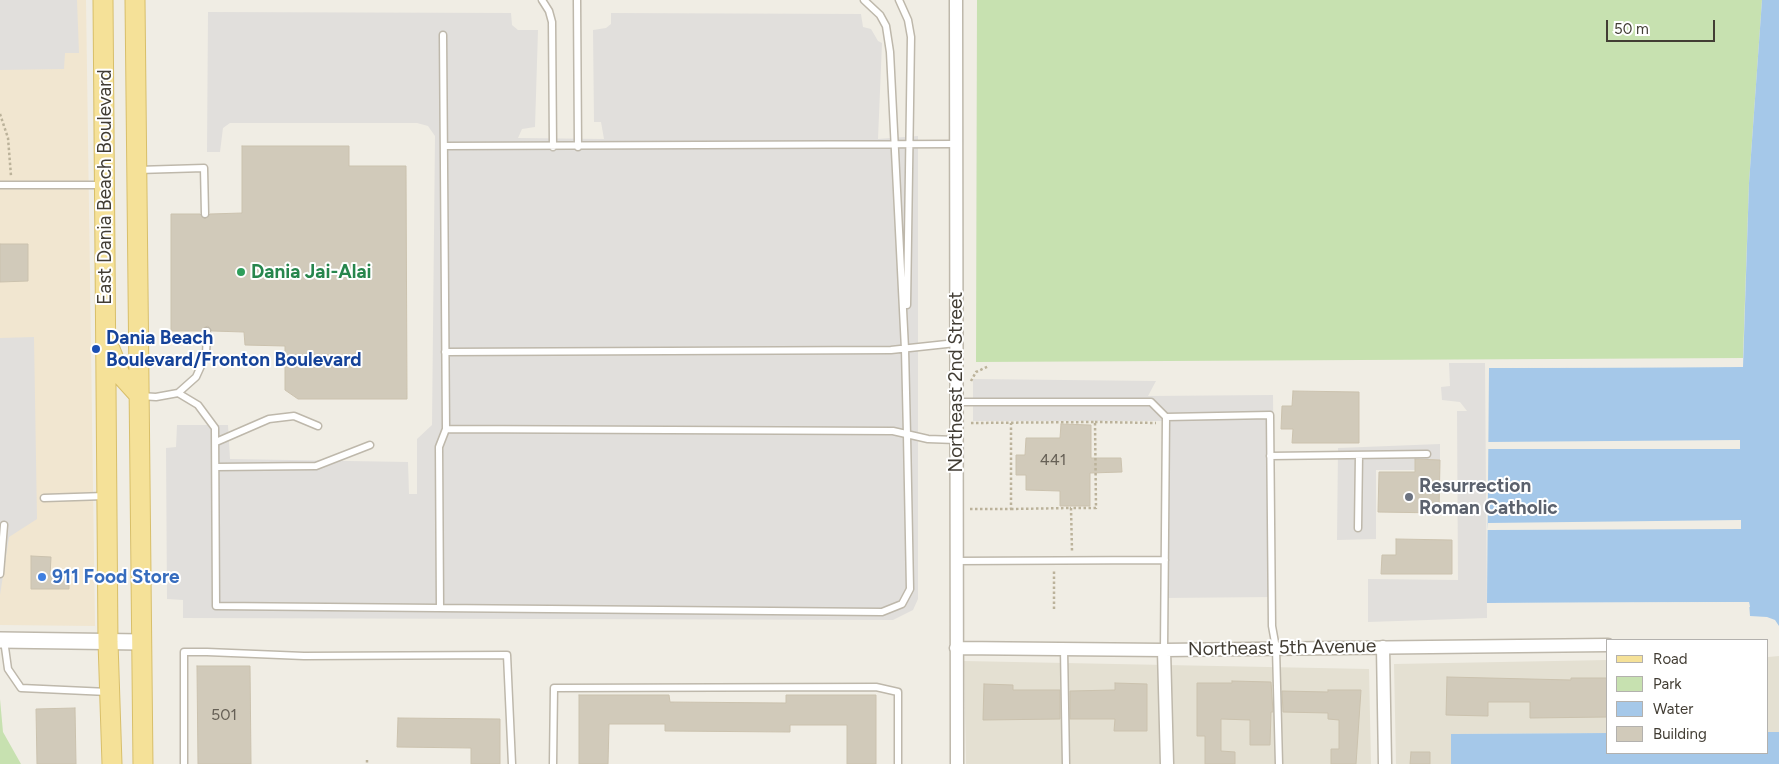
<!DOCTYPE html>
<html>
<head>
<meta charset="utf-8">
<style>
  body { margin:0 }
  #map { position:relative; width:1779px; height:764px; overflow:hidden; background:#f0ede4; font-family:Figtree,sans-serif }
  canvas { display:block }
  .legend { position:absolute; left:1606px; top:639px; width:162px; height:115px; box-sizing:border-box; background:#fff; border:1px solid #b3b1ae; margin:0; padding:6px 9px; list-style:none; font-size:15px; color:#423d34 }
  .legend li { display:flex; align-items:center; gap:10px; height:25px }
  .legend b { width:25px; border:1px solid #b3b1ae }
  .scale { position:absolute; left:1606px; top:20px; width:109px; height:22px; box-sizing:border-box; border:2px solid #423d34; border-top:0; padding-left:6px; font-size:15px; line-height:18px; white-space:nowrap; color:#423d34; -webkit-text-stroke:4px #fff; paint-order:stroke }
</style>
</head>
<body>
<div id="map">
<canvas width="1779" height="764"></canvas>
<ul class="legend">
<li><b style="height:6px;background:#f5e198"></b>Road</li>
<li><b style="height:14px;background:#c7e1b0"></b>Park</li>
<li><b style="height:14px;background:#a5c8e9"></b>Water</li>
<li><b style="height:14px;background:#d1caba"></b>Building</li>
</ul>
<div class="scale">50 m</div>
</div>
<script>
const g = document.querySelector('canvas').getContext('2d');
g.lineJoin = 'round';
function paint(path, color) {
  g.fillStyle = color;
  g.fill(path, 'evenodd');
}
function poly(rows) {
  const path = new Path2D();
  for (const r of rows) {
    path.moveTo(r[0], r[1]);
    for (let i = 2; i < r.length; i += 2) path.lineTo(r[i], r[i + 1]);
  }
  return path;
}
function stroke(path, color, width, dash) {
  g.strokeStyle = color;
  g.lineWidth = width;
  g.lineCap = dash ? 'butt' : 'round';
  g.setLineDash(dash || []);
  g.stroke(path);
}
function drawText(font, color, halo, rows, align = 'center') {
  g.font = font + ' Figtree,sans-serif';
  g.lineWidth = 4;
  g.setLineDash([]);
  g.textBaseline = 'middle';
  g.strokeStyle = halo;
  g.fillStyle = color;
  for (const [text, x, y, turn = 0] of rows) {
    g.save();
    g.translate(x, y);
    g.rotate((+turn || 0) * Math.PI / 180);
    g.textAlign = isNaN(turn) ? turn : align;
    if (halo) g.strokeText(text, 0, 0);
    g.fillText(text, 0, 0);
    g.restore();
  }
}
paint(poly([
  [1779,656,1779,732,1768,732,1768,657],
  [1608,660,1608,733,1451,734,1451,764,1396,764,1394,664],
  [964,661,1369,669,1371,764,966,764]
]), '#e4e0d2');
paint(poly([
  [0,0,86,0,95,626,0,625]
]), '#f1e6d0');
paint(poly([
  [977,0,1762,0,1749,183,1743,358,976,362],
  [0,699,3,732,21,764,0,764]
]), '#c7e1b0');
paint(poly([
  [0,0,77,0,79,53,65,53,64,69,0,70],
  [208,12,511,13,512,25,518,30,538,30,535,127,522,129,518,138,604,139,601,122,594,122,593,30,606,28,611,24,611,13,861,14,863,27,871,29,878,41,882,43,878,139,918,136,918,599,913,610,893,620,183,618,183,600,167,599,166,448,176,447,177,425,228,425,230,459,408,462,409,494,417,494,417,439,432,425,435,136,428,126,417,123,230,123,223,128,220,152,207,152],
  [34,337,37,519,9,537,0,595,0,338],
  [1449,363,1485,363,1487,618,1368,622,1368,579,1458,580,1457,411,1467,411,1460,402,1442,400,1441,387,1450,386],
  [973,379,1156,381,1148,396,1273,395,1275,597,1162,598,1162,421,973,421],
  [1440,444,1440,460,1416,459,1415,470,1376,470,1376,539,1337,540,1338,448]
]), '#e1dfdc');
paint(poly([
  [1762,0,1779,0,1779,626,1775,620,1767,617,1750,616,1749,602,1487,603,1489,368,1743,367,1749,183],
  [1768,732,1779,732,1779,764,1451,764,1451,734,1608,733,1608,753,1768,753]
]), '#a5c8e9');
paint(poly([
  [1740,363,1743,363,1743,367,1489,368,1489,366,1740,365],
  [1740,440,1740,449,1488,449,1488,442],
  [1741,520,1741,529,1487,530,1488,523],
  [1749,602,1750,607,1747,607,1747,604,1487,605,1487,603]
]), '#f0ede4');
const building = poly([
  [242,146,349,146,349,166,406,166,407,399,298,399,285,390,285,346,245,345,244,332,212,331,208,326,203,328,202,331,171,331,171,214,200,214,205,219,210,214,242,213,242,146],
  [0,244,28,244,28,281,0,282,0,244],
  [1293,391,1359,392,1359,443,1292,443,1293,429,1281,429,1282,406,1292,406,1293,391],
  [1061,424,1091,425,1091,458,1121,458,1122,472,1090,473,1090,506,1060,506,1060,491,1026,490,1026,475,1016,475,1016,455,1025,455,1026,438,1060,438,1061,424],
  [1415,459,1440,460,1439,513,1378,512,1379,472,1415,472,1415,459],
  [1396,539,1452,540,1452,574,1381,574,1382,555,1396,555,1396,539],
  [31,556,51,557,50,576,69,576,69,589,31,589,31,556],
  [197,666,250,666,251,764,198,764,197,666],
  [1447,677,1571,680,1571,678,1608,678,1608,717,1530,718,1530,702,1488,702,1488,716,1446,715,1447,677],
  [1232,681,1271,682,1273,712,1271,712,1270,745,1250,745,1250,720,1221,719,1221,751,1235,752,1235,764,1205,764,1205,736,1197,736,1197,683,1232,683,1232,681],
  [1115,683,1147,684,1147,731,1114,731,1115,719,1070,719,1070,691,1115,690,1115,683],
  [984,684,1013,685,1013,690,1060,690,1060,719,983,720,984,684],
  [1328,690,1361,690,1356,764,1331,764,1331,749,1339,749,1339,720,1328,719,1328,713,1283,712,1282,691,1328,692,1328,690],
  [579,695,669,695,670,702,786,703,786,695,876,695,876,764,847,764,847,725,790,725,790,732,665,731,665,724,609,724,608,764,579,764,579,695],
  [75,708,76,764,37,764,36,709,75,708],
  [398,718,500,719,500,764,471,764,471,748,397,747,398,718],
  [1411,752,1430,752,1430,764,1410,764,1411,752]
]);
paint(building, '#d1caba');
stroke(building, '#cbc2ae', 1);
const service = poly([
  [542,0,549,11,552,22,553,147],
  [577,0,578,147],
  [899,0,908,20,911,37,907,305],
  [444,146,956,144],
  [138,170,204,168,205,214],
  [0,185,103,185],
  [445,352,891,350,956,343],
  [178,393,198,405,215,428,216,606,882,612,902,604,910,589,907,435,905,349,890,52,886,26,880,15,864,0],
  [140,396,156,397,178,393,196,377,206,355,207,331],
  [956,402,1151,402,1166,417],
  [446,429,893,431,928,439,956,440],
  [216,442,269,419,294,416,318,426],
  [1270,456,1427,454],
  [216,467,316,466,370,445],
  [44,498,105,496],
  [1358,528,1359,455],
  [956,561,1165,560],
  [0,574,4,525],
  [440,608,439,447,446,429,443,35],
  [4,640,8,669,21,688,108,692],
  [1064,649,1066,764],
  [1164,650,1166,417,1270,415,1272,626,1276,648,1279,764],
  [184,764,184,652,207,652,304,656,507,655,512,764],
  [553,764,554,688,876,687,898,692,898,764]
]);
const minor = poly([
  [956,0,957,764],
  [1383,647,1385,764],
  [956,648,1164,650,1608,645],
  [1164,650,1167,764]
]);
const tertiary = poly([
  [0,640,141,642]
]);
const primary = poly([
  [103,0,108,642,112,764],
  [135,0,143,764],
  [110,349,120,374,139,395]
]);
stroke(service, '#beb8ab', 9);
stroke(minor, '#beb8ab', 15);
stroke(tertiary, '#beb8ab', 18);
stroke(primary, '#d8bf6a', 21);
stroke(poly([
  [0,114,8,138,11,176],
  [971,381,976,372,989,366],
  [1095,422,1156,423],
  [971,423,1095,422,1096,508,1071,508,1072,551],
  [970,509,1011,509,1011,423],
  [1011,509,1071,508],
  [1054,609,1054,571],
  [367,760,367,764]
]), '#bbb29a', 2.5, [2.5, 2.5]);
stroke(service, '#fff', 6);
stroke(minor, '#fff', 12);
stroke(tertiary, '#fff', 15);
stroke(primary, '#f5e198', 19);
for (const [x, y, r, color] of [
  [241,272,5,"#2e9e5b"],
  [96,349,5,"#1a4fb4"],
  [1409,497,5,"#6b7280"],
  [42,577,5,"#3f7fe0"]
]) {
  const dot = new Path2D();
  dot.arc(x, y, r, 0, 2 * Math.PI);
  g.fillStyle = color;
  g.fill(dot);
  stroke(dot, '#fff', 2);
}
drawText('16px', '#666056', null, [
  ["441",1053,460],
  ["501",224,715]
]);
drawText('19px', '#423d34', '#fff', [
  ["East Dania Beach Boulevard",105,187,-90],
  ["Northeast 2nd Street",956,382,-90],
  ["Northeast 5th Avenue",1282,648,-1]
]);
drawText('bold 19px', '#27864d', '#fff', [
  ["Dania Jai-Alai",251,272]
], 'left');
drawText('bold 19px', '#164399', '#fff', [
  ["Dania Beach",106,338],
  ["Boulevard/Fronton Boulevard",106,360]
], 'left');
drawText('bold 19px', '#5b616d', '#fff', [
  ["Resurrection",1419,486],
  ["Roman Catholic",1419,508]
], 'left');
drawText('bold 19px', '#366cbe', '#fff', [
  ["911 Food Store",52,577]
], 'left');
</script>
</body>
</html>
